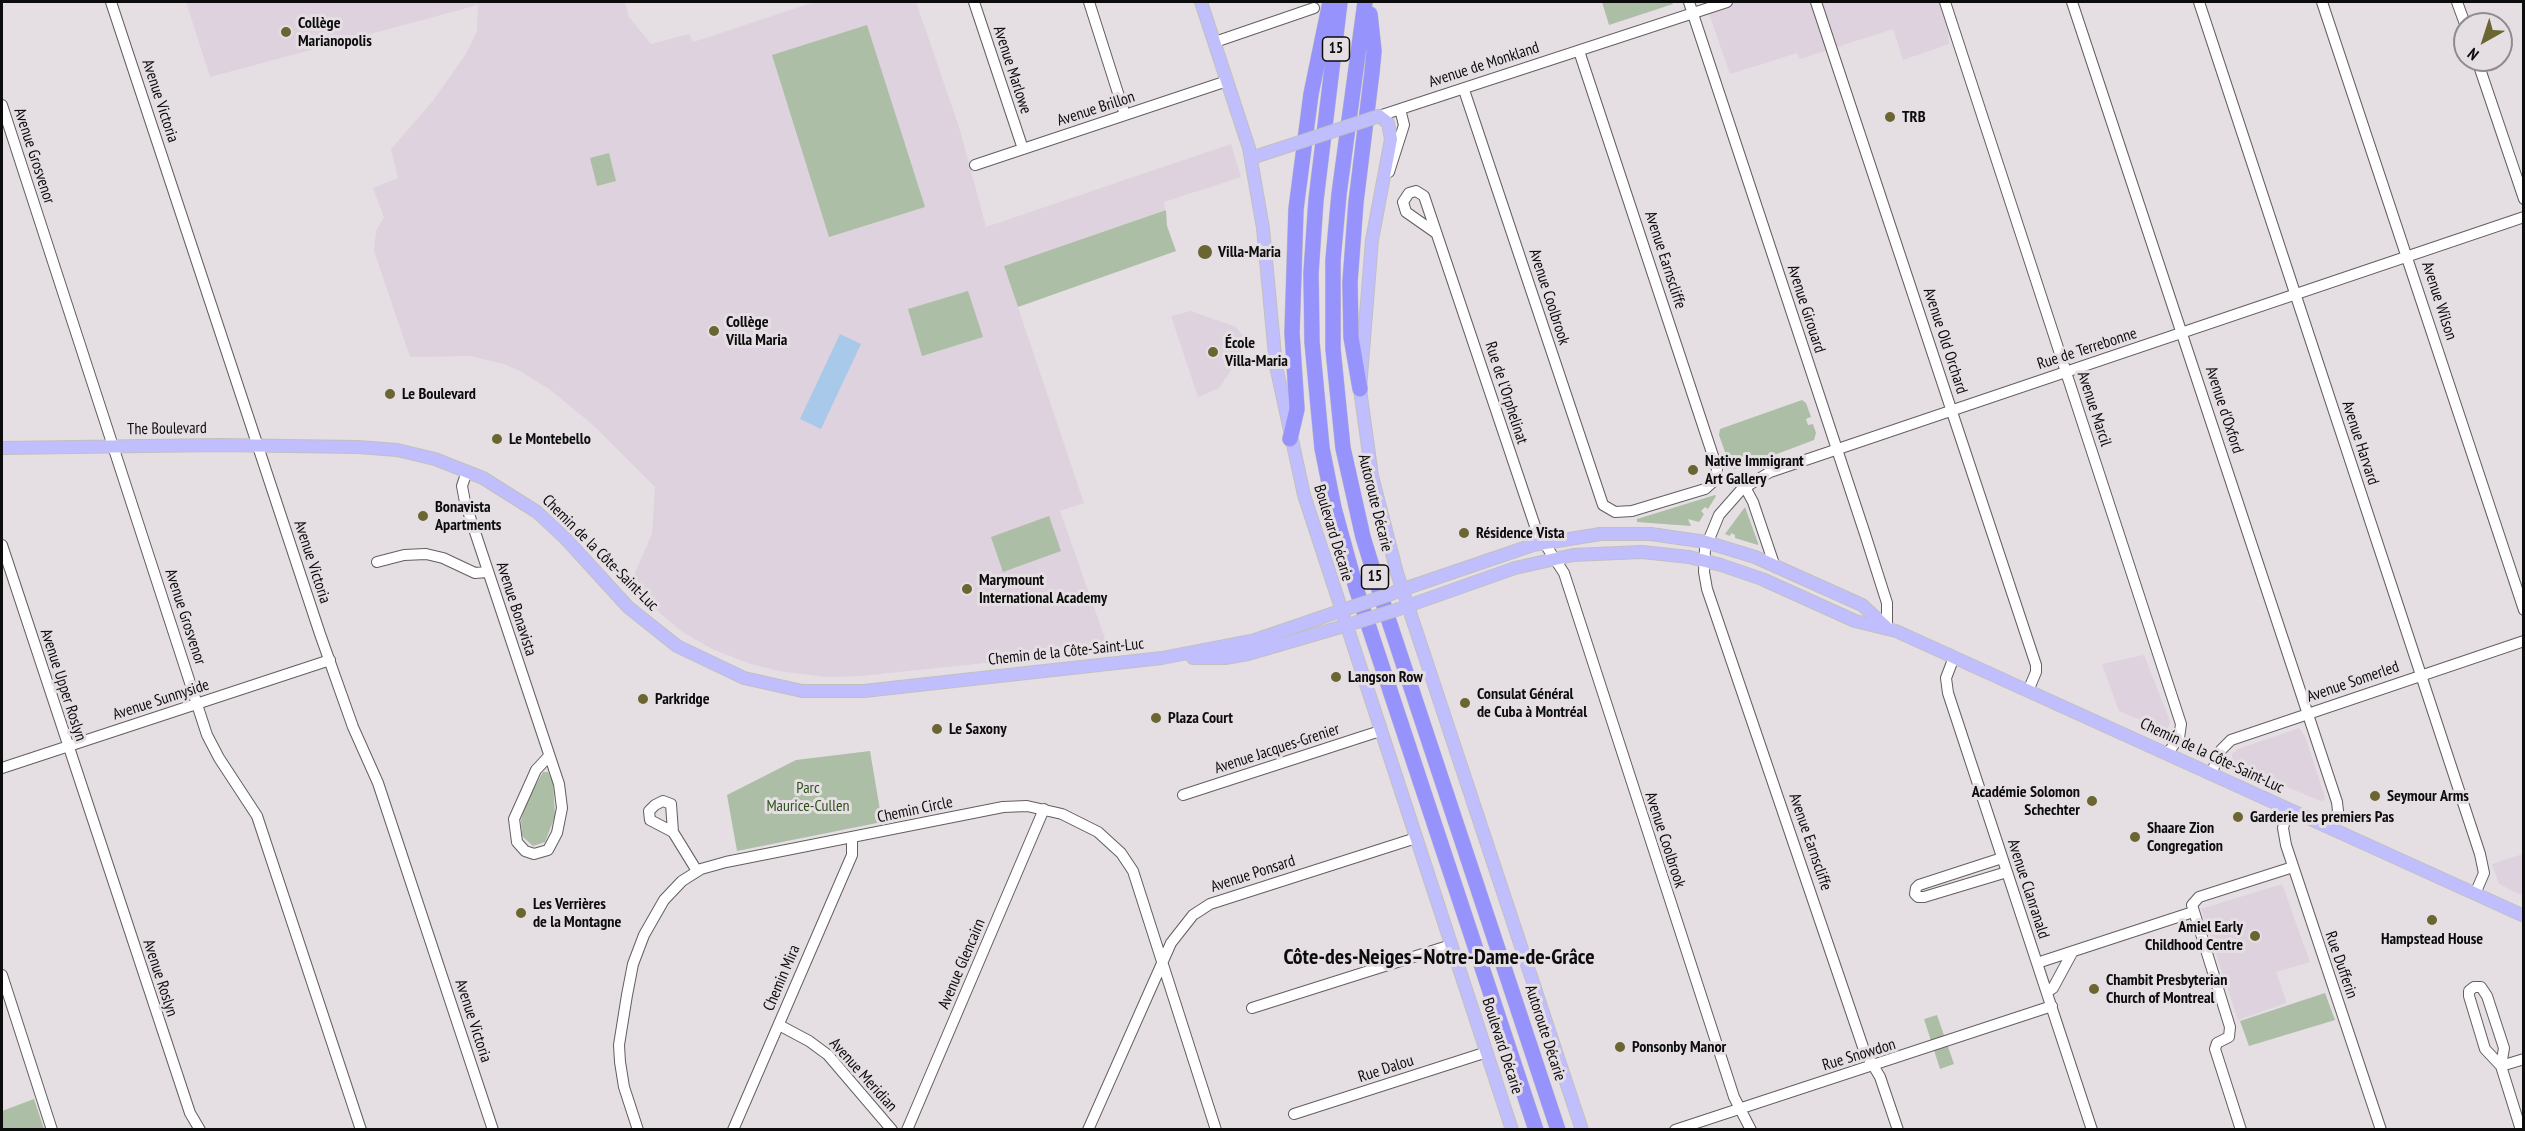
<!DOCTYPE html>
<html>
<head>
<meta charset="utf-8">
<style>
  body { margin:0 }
  #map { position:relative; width:2525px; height:1131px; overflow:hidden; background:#e5dfe4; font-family:"PT Sans Narrow",sans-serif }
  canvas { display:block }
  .frame { position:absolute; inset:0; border:3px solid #0d0c0d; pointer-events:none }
  .north { position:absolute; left:2453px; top:12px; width:60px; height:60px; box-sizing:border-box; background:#e5dfe4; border:2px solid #8f8b8e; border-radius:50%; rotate:219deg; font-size:16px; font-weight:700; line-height:24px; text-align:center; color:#0d0c0d }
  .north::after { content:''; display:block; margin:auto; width:21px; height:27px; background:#6a6531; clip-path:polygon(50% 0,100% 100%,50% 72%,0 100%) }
</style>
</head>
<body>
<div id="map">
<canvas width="2525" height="1131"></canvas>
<div class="frame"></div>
<div class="north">N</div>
</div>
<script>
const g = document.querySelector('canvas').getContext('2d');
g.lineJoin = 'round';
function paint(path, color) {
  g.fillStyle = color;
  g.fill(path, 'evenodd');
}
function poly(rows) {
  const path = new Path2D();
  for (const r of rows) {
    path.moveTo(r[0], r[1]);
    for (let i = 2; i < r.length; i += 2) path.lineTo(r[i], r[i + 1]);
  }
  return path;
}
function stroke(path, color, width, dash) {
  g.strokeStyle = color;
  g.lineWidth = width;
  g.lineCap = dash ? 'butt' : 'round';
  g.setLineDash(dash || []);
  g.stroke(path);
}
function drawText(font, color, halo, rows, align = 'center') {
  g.font = font + ' "PT Sans Narrow",sans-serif';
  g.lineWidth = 6;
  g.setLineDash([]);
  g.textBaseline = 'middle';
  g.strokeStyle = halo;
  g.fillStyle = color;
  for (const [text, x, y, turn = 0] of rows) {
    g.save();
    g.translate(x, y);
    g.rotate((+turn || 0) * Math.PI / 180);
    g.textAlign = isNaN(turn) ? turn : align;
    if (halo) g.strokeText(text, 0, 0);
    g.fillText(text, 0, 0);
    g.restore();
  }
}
paint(poly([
  [186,2,625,2,629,17,651,44,689,34,693,42,815,2,916,2,960,130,986,227,1231,144,1241,177,1164,202,1165,210,1004,266,1084,503,1060,511,1109,650,861,676,826,677,778,671,748,663,712,649,681,631,629,586,652,534,655,487,594,426,552,391,522,372,504,364,470,356,410,357,374,251,376,231,384,217,373,188,398,178,391,149,432,102,466,54,477,31,478,5,210,77],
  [1705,2,1944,2,1949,44,1903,60,1893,29,1800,59,1797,53,1730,74],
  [1191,311,1236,327,1242,335,1244,345,1242,354,1219,388,1198,397,1171,316],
  [2144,655,2170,721,2167,731,2119,711,2102,664],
  [2299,728,2305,736,2325,797,2323,802,2237,766,2232,759,2232,754,2238,749],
  [2523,854,2524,854,2523,896,2499,884,2492,864],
  [2282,884,2310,962,2276,972,2287,1003,2238,1020,2201,909]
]), '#ddd2dd');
paint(poly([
  [1602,2,1672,2,1673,4,1609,25],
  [867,25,925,207,829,237,772,55],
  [609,153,616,181,597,186,590,158],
  [1166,210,1167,226,1176,251,1018,307,1004,266],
  [968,291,983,337,922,356,908,309],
  [1802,400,1806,403,1811,417,1806,419,1808,425,1813,424,1816,433,1814,440,1737,469,1731,469,1719,435,1720,429],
  [1715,495,1716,496,1708,509,1705,507,1701,511,1704,514,1699,522,1688,519,1691,526,1637,522,1637,519],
  [1745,507,1758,543,1758,545,1735,538,1735,535,1731,533,1730,536,1725,534],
  [1049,516,1061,551,1003,572,991,537],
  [870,751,882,822,737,851,727,795,796,760],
  [543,772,548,772,553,782,555,816,545,842,533,846,522,836,521,820,527,801],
  [2325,993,2335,1020,2249,1046,2240,1021],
  [1937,1015,1954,1064,1940,1069,1924,1019],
  [34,1099,44,1129,2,1129,2,1111]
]), '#acbea5');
paint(poly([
  [840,334,861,344,821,429,800,419]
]), '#a8c9ea');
const minor = poly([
  [111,2,320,634,353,727,378,783,493,1130],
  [974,2,1023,149],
  [1089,2,1125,115],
  [1689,2,1865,534,1887,603,1887,627],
  [1816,2,2036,665,2036,672,2028,691],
  [1945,2,2181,724,2179,738,2167,754],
  [2072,2,2337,802,2338,811,2331,829],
  [2199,2,2480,854,2484,873,2475,894],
  [2322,2,2524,610],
  [2457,2,2465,24],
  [1215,42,1314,8],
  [2477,60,2524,199],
  [1464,90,1603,505,1615,512,1632,511,1705,489,1716,479,1717,468,1579,51],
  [2,105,207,735,219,758,257,816,361,1130],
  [1379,116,1727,2],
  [975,165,1227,81],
  [1389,172,1404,125,1400,109],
  [1436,233,1406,212,1403,202,1409,193,1416,191,1424,196,1537,532,1564,573,1734,1097,1751,1130],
  [467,471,462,486,465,502,559,784,562,808,557,833,548,850,534,854,525,851,517,842,514,819,536,770,549,756],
  [1745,487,1753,502,1774,564],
  [2,545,190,1113,200,1130],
  [377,562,404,555,426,554,443,558,475,573,487,572],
  [1954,657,1946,678,1948,693,2092,1130],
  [2,768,330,660],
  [2211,774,2221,750,2231,740,2524,641],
  [1183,795,1380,731],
  [2288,809,2283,828,2286,845,2381,1130],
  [673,832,650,820,649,811,655,805,663,801,671,804,673,832,697,871],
  [2002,858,1919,885,1916,888,1915,894,1918,897,1924,897,2007,872],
  [2037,963,2193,912],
  [2,975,52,1130],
  [2047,992,2053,988,2073,951],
  [1252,1008,1451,945],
  [779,1025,809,1041,828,1055,892,1130],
  [2501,1066,2504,1048,2487,996,2481,987,2474,987,2469,991,2469,996,2485,1049,2501,1066,2521,1130],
  [2501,1066,2524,1059],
  [1294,1114,1487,1052],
  [638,1130,624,1087,620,1062,619,1045,627,995,633,964,644,935,664,900,682,881,701,869,726,862,1003,807,1027,806,1062,814,1098,832,1121,853,1133,871,1216,1130],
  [733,1130,852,855,852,837],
  [907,1130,1044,809],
  [1088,1130,1171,943,1193,915,1210,904,1416,838],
  [1675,1130,2052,1006],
  [1898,1130,1880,1077,1864,1050,1707,589,1704,572,1705,549,1719,515,1741,490,1770,472,2524,217],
  [2241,1130,2215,1049,2217,1043,2229,1037,2230,1027,2192,905,2199,897,2293,867]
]);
const major = poly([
  [1201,2,1249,148,1263,228,1276,366,1304,495,1512,1130],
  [1379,116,1388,123,1391,139,1372,240,1360,389,1372,476,1397,573,1582,1130],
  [1251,158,1294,144],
  [2,448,219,445,358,447,397,450,435,459,483,478,537,512,566,539,628,607,677,646,744,678,802,691,864,691,1162,658,1255,640,1349,608],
  [1395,592,1533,545,1600,534,1651,534,1706,542,1755,557,1862,605,1886,627],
  [1399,609,1515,568,1573,555,1642,552,1689,557,1721,565,1762,579,1855,621,1896,631,2524,916],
  [1193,658,1225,658,1248,654,1351,624]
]);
const highway = poly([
  [1340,2,1316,200,1311,273,1312,342,1322,448,1334,508,1356,588,1536,1130],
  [1365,2,1339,194,1333,260,1333,349,1343,448,1363,537,1385,609,1558,1130],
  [1360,389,1351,337,1350,282,1356,202,1372,72,1374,51,1370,14],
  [1290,439,1297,409,1292,333,1296,209,1311,94,1330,2]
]);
stroke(minor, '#625e62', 12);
stroke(major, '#c0c0c0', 14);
stroke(highway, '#c0c0c0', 16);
stroke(minor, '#fff', 10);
stroke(major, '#c1befd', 12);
stroke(highway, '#9793fc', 15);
const majorBridge = poly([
  [1294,144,1379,116],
  [1349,608,1394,593],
  [1354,623,1399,609]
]);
stroke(majorBridge, '#c0c0c0', 14, []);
stroke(majorBridge, '#c1befd', 12);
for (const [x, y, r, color] of [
  [286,32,6,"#6a6531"],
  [1890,117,6,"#6a6531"],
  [1205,252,8,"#6a6531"],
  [714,331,6,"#6a6531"],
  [1213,352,6,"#6a6531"],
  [390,394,6,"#6a6531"],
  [497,439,6,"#6a6531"],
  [1693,470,6,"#6a6531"],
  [423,516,6,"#6a6531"],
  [1464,533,6,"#6a6531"],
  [967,589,6,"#6a6531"],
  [1336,677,6,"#6a6531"],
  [643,699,6,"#6a6531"],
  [1465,703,6,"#6a6531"],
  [1156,718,6,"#6a6531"],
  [937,729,6,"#6a6531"],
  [2375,796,6,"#6a6531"],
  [2092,801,6,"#6a6531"],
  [2238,817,6,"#6a6531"],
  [2135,837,6,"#6a6531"],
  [521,913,6,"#6a6531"],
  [2432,920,6,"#6a6531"],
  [2255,936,6,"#6a6531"],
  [2094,989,6,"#6a6531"],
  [1620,1047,6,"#6a6531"]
]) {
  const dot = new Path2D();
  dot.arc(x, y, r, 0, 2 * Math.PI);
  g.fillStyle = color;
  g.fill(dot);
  stroke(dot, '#e5dfe4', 2);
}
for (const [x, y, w] of [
  [1336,49,27],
  [1375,577,27]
]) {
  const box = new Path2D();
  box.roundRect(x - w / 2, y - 12, w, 24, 4.5);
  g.fillStyle = '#e5dfe4';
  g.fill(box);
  stroke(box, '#0d0c0d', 1.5);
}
drawText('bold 15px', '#0d0c0d', null, [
  ["15",1336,49],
  ["15",1375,577]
]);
drawText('bold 16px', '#0d0c0d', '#e5dfe4', [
  ["Collège",298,23],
  ["Marianopolis",298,41],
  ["TRB",1902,117],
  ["Villa-Maria",1218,252],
  ["Collège",726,322],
  ["Villa Maria",726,340],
  ["École",1225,343],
  ["Villa-Maria",1225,361],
  ["Le Boulevard",402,394],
  ["Le Montebello",509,439],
  ["Native Immigrant",1705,461],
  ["Art Gallery",1705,479],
  ["Bonavista",435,507],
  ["Apartments",435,525],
  ["Résidence Vista",1476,533],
  ["Marymount",979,580],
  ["International Academy",979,598],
  ["Langson Row",1348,677],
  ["Consulat Général",1477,694],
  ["de Cuba à Montréal",1477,712],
  ["Parkridge",655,699],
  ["Plaza Court",1168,718],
  ["Le Saxony",949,729],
  ["Académie Solomon",2080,792,"right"],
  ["Schechter",2080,810,"right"],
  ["Seymour Arms",2387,796],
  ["Garderie les premiers Pas",2250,817],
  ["Shaare Zion",2147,828],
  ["Congregation",2147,846],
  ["Les Verrières",533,904],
  ["de la Montagne",533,922],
  ["Amiel Early",2243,927,"right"],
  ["Childhood Centre",2243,945,"right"],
  ["Hampstead House",2432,939,"center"],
  ["Chambit Presbyterian",2106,980],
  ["Church of Montreal",2106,998],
  ["Ponsonby Manor",1632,1047]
], 'left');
drawText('16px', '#0d0c0d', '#e5dfe4', [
  ["Avenue de Monkland",1484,65,-18],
  ["Avenue Marlowe",1012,70,72],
  ["Avenue Victoria",160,101,72],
  ["Avenue Brillon",1096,109,-18],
  ["Avenue Grosvenor",34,156,72],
  ["Avenue Earnscliffe",1665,260,72],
  ["Avenue Coolbrook",1549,297,72],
  ["Avenue Wilson",2439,301,72],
  ["Avenue Girouard",1806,309,72],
  ["Avenue Old Orchard",1945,341,72],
  ["Rue de Terrebonne",2087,349,-18],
  ["Rue de l'Orphelinat",1506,393,72],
  ["Avenue Marcil",2094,409,72],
  ["Avenue d'Oxford",2224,410,72],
  ["The Boulevard",167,429,-1],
  ["Avenue Harvard",2360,443,72],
  ["Autoroute Décarie",1375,503,76],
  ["Boulevard Décarie",1333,533,73],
  ["Chemin de la Côte-Saint-Luc",600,553,45],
  ["Avenue Victoria",312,562,72],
  ["Avenue Bonavista",516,609,72],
  ["Avenue Grosvenor",185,617,72],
  ["Chemin de la Côte-Saint-Luc",1066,652,-6],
  ["Avenue Somerled",2353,682,-19],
  ["Avenue Upper Roslyn",63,685,72],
  ["Avenue Sunnyside",161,700,-18],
  ["Avenue Jacques-Grenier",1277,749,-18],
  ["Chemin de la Côte-Saint-Luc",2212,756,25],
  ["Chemin Circle",915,810,-12],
  ["Avenue Coolbrook",1665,840,72],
  ["Avenue Earnscliffe",1810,842,71],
  ["Avenue Ponsard",1253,874,-18],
  ["Avenue Clanranald",2028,889,72],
  ["Avenue Glencairn",962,964,-67],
  ["Rue Dufferin",2341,965,71],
  ["Avenue Roslyn",160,978,72],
  ["Chemin Mira",782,978,-67],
  ["Avenue Victoria",473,1021,72],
  ["Autoroute Décarie",1545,1033,72],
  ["Boulevard Décarie",1502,1046,72],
  ["Rue Snowdon",1859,1055,-17],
  ["Rue Dalou",1386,1069,-18],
  ["Avenue Meridian",863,1075,48]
]);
drawText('16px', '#2f511e', '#e5dfe4', [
  ["Parc",808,788],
  ["Maurice-Cullen",808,806]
]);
drawText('bold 22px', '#0d0c0d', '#e5dfe4', [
  ["Côte-des-Neiges–Notre-Dame-de-Grâce",1439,958]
]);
</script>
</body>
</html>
